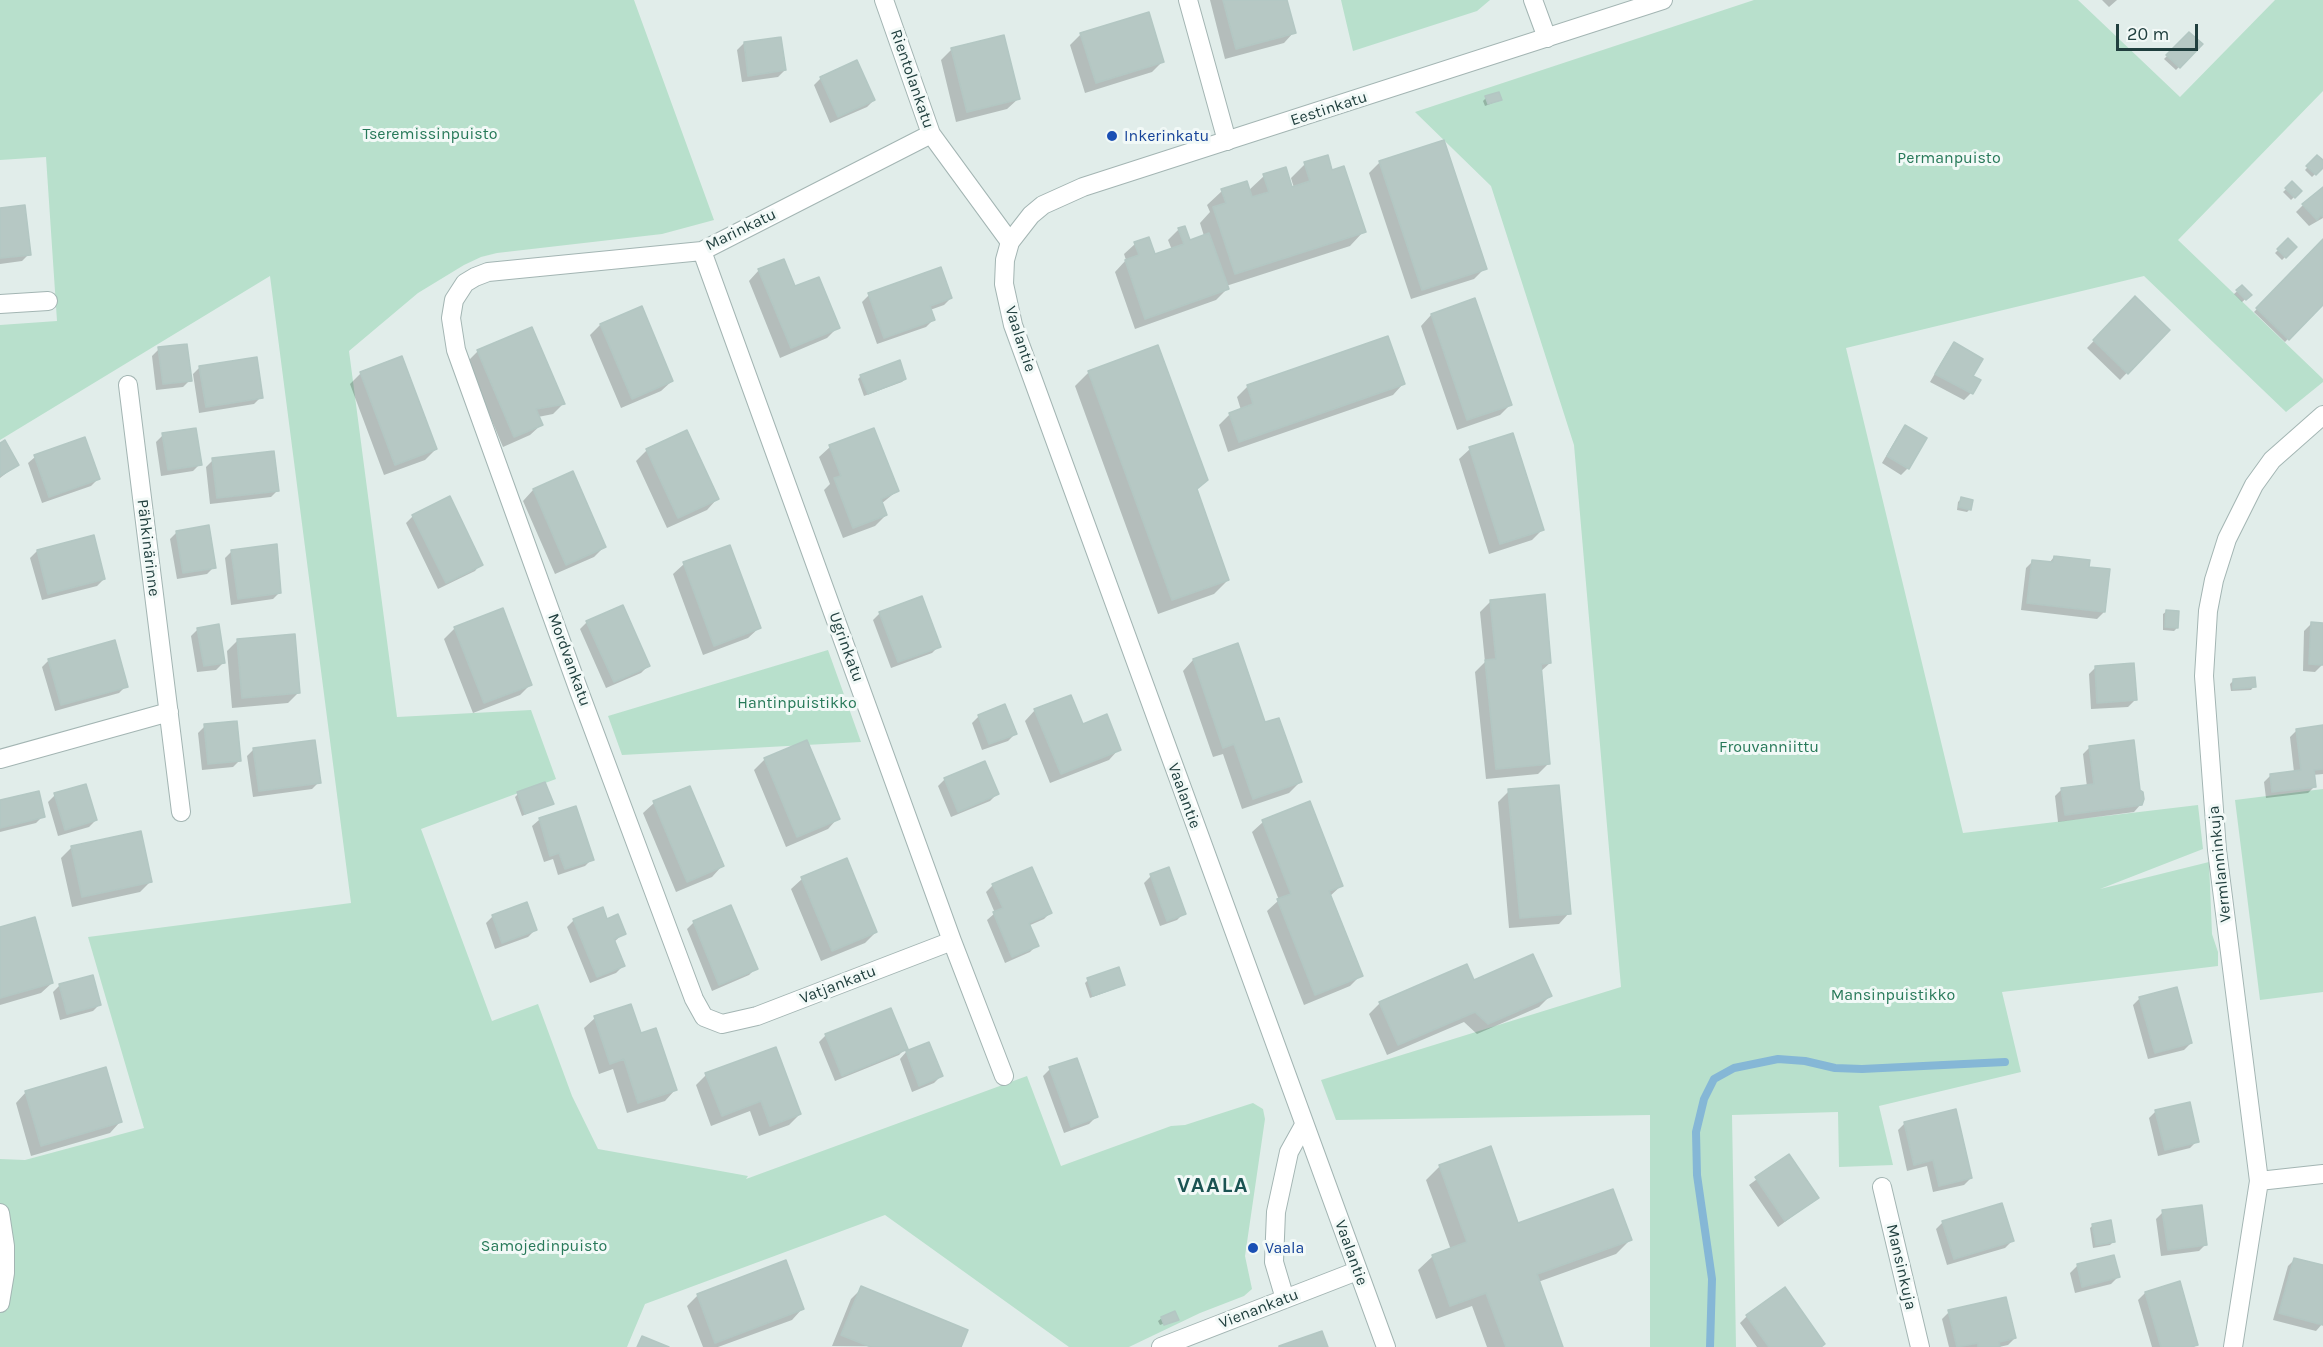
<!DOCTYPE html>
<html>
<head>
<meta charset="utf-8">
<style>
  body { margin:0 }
  #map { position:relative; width:2323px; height:1347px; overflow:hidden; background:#e1edea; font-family:Karla,sans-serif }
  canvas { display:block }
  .scale { position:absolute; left:2116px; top:24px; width:82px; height:27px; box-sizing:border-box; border:3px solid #203f3e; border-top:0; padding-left:8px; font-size:18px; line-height:21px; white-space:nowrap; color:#203f3e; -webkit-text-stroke:4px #f2f9f7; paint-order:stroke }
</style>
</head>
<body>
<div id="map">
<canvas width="2323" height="1347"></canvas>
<div class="scale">20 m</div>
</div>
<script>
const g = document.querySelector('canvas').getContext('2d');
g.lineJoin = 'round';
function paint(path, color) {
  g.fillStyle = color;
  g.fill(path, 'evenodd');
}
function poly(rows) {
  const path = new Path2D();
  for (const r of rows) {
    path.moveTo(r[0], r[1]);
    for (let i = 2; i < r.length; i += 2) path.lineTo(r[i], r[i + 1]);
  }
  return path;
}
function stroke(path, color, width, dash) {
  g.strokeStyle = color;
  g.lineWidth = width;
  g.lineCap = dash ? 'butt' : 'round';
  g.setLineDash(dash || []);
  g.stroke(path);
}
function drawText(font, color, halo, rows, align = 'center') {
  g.font = font + ' Karla,sans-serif';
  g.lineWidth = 6;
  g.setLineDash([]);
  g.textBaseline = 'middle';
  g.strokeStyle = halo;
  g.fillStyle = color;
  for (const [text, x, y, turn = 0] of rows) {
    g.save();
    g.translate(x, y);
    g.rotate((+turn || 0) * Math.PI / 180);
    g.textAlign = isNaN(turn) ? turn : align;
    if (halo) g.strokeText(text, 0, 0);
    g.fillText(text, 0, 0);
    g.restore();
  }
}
paint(poly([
  [0,0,634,0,714,220,662,234,497,253,481,257,464,265,418,293,349,351,397,717,531,710,556,779,421,829,492,1021,538,1004,572,1096,598,1149,748,1176,746,1179,1027,1076,1061,1166,1171,1126,1185,1125,1253,1103,1263,1109,1265,1119,1245,1256,1252,1289,1244,1296,1200,1313,1129,1347,1069,1347,885,1215,645,1304,627,1347,0,1347,0,1159,25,1160,144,1128,88,937,351,903,270,276,0,440,0,325,57,321,46,157,0,160],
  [1341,0,1490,0,1477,11,1353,51],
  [1754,0,2078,0,2180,97,2275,0,2323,0,2323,91,2178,240,2323,379,2323,382,2286,412,2144,276,1846,348,1963,833,2198,805,2203,849,2100,889,2209,862,2212,934,2218,952,2218,966,2002,992,2021,1072,1879,1106,1893,1165,1839,1167,1838,1112,1732,1115,1736,1347,1650,1347,1650,1115,1336,1120,1321,1080,1621,987,1574,445,1491,186,1415,112],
  [828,650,861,742,622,755,608,716],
  [2323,789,2323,992,2260,1000,2235,800]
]), '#b8e0cc');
paint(poly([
  [1210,0,1286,0,1294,32,1284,43,1225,59],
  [2102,0,2117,0,2109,7],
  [1081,34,1162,62,1152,72,1085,93,1070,45],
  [2189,34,2201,44,2176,70,2164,59],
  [744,43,785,70,778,77,742,82,737,50],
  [952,49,1018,99,1007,109,956,122,941,60],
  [821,78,874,100,867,107,830,123,814,85],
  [1486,98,1500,100,1485,106,1483,101],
  [2317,157,2323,162,2323,166,2312,177,2305,170],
  [1380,162,1485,268,1474,279,1411,299,1369,173],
  [1305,164,1332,172,1364,231,1350,246,1226,286,1227,289,1216,300,1135,329,1115,272,1126,260,1124,254,1135,244,1154,256,1172,250,1168,240,1179,229,1189,242,1204,236,1200,223,1210,212,1207,205,1222,191,1248,191,1264,176,1291,189,1294,188,1291,178],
  [2292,184,2300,191,2291,200,2283,192],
  [2323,189,2323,218,2309,226,2296,212,2312,196],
  [0,210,29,254,22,261,0,264],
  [2288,240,2295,247,2282,260,2275,253],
  [2323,241,2323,302,2285,342,2254,312],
  [759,270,795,288,838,327,827,338,780,358,749,281],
  [2242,287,2250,295,2242,302,2234,294],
  [869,295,951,298,944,305,930,310,933,320,926,327,877,344,862,302],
  [2135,298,2168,330,2120,380,2087,348],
  [1431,315,1510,405,1500,415,1457,430,1421,326],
  [600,325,672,381,661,391,621,408,590,335],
  [1387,338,1403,384,1393,395,1228,452,1219,425,1230,414,1241,410,1237,397,1247,387],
  [1955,344,1971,376,1971,393,1964,400,1930,382,1948,351],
  [159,349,190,380,183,387,156,390,152,356],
  [478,351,563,404,553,414,538,417,541,425,530,435,503,447,467,362],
  [200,367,261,397,254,404,199,413,193,374],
  [1089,372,1195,490,1228,580,1214,594,1158,614,1075,386],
  [361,373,436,449,425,460,384,475,350,384],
  [861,376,905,379,902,382,864,396,858,379],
  [1905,427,1908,468,1901,475,1882,463,1899,434],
  [163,435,200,464,193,471,161,476,156,442],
  [0,445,17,465,0,478],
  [830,447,897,491,881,504,886,515,875,526,843,538,824,490,830,484,819,457],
  [1470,449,1543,529,1532,540,1489,554,1459,459],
  [647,450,717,499,707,510,667,528,636,461],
  [35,457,98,479,91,486,42,503,28,463],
  [213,460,278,490,271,497,210,504,206,467],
  [572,473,605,546,594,557,555,574,523,501,533,490],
  [1961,499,1970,509,1967,512,1957,510,1958,502],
  [413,516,481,564,475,571,438,589,406,523],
  [177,532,214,567,207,574,177,579,170,539],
  [37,551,104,579,97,586,42,600,30,558],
  [232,551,280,592,273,599,231,605,225,558],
  [2054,557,2088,568,2104,612,2097,619,2021,610,2026,568,2033,561,2049,563],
  [684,564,759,628,748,638,703,655,673,574],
  [1491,601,1550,663,1540,672,1549,763,1538,774,1486,779,1475,672,1485,662,1480,612],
  [2167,611,2177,628,2174,631,2163,630,2163,614],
  [880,613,939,646,932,653,891,668,873,620],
  [587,622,648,666,641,673,606,688,580,629],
  [2311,624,2323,625,2323,664,2315,672,2303,671,2304,631],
  [455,628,531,684,520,695,473,713,444,639],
  [198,629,223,663,216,670,197,672,191,636],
  [238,640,299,692,288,703,232,708,227,651],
  [49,660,126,686,119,693,55,711,42,667],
  [1193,660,1264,724,1300,782,1289,793,1242,809,1223,754,1213,757,1183,671],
  [2096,667,2135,700,2128,707,2091,709,2089,674],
  [2233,681,2254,686,2251,690,2231,691,2230,684],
  [1035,710,1119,749,1109,760,1050,783,1025,721],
  [979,716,1015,734,1008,741,982,750,972,723],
  [205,726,240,760,233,767,202,770,198,733],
  [2323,727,2323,774,2313,775,2315,786,2308,793,2266,798,2264,782,2271,775,2294,772,2290,737,2297,730],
  [806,742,838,818,828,829,786,847,754,770,765,759],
  [2090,747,2139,791,2141,804,2134,812,2058,822,2055,796,2062,789,2087,787,2083,754],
  [254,749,319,782,312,789,253,797,247,756],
  [945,779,997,794,990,801,951,817,938,786],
  [689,788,722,866,712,877,676,892,643,813,654,803],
  [1509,791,1569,913,1559,924,1509,928,1498,802],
  [518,794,552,803,522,816,515,797],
  [55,795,96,820,89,827,58,836,48,802],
  [0,802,43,816,36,823,0,832],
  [576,808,592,859,585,866,558,875,553,859,544,862,532,826,539,820],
  [1263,822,1342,885,1329,897,1361,975,1350,986,1304,1005,1267,911,1279,900,1252,832],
  [72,847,150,882,140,892,72,907,61,858],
  [1151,876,1184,913,1177,920,1160,926,1144,883],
  [802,879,876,932,865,943,821,961,791,889],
  [993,885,1051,912,1044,919,1028,926,1037,945,1030,952,1005,963,987,920,995,913,986,892],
  [493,916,535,930,528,937,495,949,486,923],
  [574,920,624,933,614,942,623,966,616,973,590,983,567,927],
  [694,922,756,968,749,975,712,991,687,929],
  [0,929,52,983,41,993,0,1005],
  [1088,980,1123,984,1120,987,1090,998,1085,983],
  [1473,982,1550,996,1539,1007,1477,1034,1464,1022,1387,1055,1369,1014,1380,1003],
  [60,985,100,1004,93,1011,60,1020,53,992],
  [2140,998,2191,1043,2184,1050,2148,1059,2133,1005],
  [595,1018,640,1035,675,1090,665,1101,627,1113,613,1069,599,1074,584,1028],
  [826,1035,906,1048,899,1055,835,1081,819,1042],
  [928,1044,941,1076,934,1083,912,1092,900,1059,906,1052],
  [1050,1069,1096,1117,1089,1124,1064,1133,1043,1076],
  [706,1075,800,1114,789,1125,759,1136,750,1111,711,1126,696,1085],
  [26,1092,120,1122,110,1133,31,1156,16,1103],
  [2156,1111,2197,1141,2190,1148,2158,1156,2149,1118],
  [1905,1123,1971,1178,1964,1185,1933,1192,1927,1166,1907,1171,1898,1130],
  [1788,1156,1817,1198,1778,1227,1749,1185],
  [1440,1166,1518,1225,1630,1240,1616,1254,1538,1282,1562,1347,1487,1347,1472,1306,1436,1319,1418,1270,1433,1256,1451,1250,1426,1180],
  [2163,1212,2206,1244,2199,1251,2161,1256,2156,1219],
  [1943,1222,2012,1241,2005,1248,1947,1265,1936,1229],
  [2093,1225,2113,1242,2110,1245,2093,1248,2090,1228],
  [2113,1257,2118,1277,2111,1284,2075,1293,2070,1273,2077,1266],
  [2295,1259,2323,1267,2323,1323,2316,1331,2273,1320,2288,1266],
  [862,1288,959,1347,832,1346,851,1299],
  [2145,1293,2197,1344,2194,1347,2152,1347,2138,1300],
  [698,1295,802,1309,792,1320,718,1347,703,1347,687,1306],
  [1949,1312,2015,1338,2008,1345,1999,1347,1949,1347,1942,1319],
  [1747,1316,1820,1347,1757,1347,1740,1323],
  [1162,1318,1175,1319,1160,1325,1158,1321]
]), '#0003');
stroke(poly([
  [1710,1347,1712,1279,1697,1175,1696,1132,1704,1099,1714,1079,1734,1068,1778,1059,1805,1061,1835,1068,1862,1069,2005,1062]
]), '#85b7d6', 8);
const building = poly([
  [1223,0,1287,0,1296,33,1236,49,1223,0],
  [1149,12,1164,62,1096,83,1080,33,1149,12],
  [2189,32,2203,44,2180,68,2166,55,2189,32],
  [1004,35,1020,99,967,112,951,48,1004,35],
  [781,37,786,70,748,76,744,42,781,37],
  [857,60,875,100,838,117,820,77,857,60],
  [1499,92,1502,100,1488,104,1485,96,1499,92],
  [1444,140,1487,269,1422,290,1379,161,1444,140],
  [1328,155,1332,170,1344,166,1366,232,1235,274,1213,207,1226,203,1221,189,1247,181,1252,197,1269,192,1263,174,1286,167,1292,187,1310,181,1304,162,1328,155],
  [2317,155,2323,160,2323,168,2316,175,2306,166,2317,155],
  [2292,181,2302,191,2295,198,2285,188,2292,181],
  [2323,187,2323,217,2321,215,2317,220,2302,204,2323,187],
  [25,205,31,255,0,258,0,208,25,205],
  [1185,226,1190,240,1209,233,1229,289,1145,319,1125,260,1139,255,1134,242,1149,237,1155,254,1184,244,1178,228,1185,226],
  [2288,238,2297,247,2286,258,2277,249,2288,238],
  [2323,239,2323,305,2289,340,2256,308,2323,239],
  [784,259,795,286,819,277,840,328,791,348,758,269,784,259],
  [941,267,952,298,930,306,935,320,884,338,868,293,941,267],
  [2242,285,2252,295,2246,300,2236,290,2242,285],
  [2135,296,2170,330,2128,374,2093,340,2135,296],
  [1475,298,1512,405,1467,420,1431,314,1475,298],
  [642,306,673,381,632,399,600,324,642,306],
  [532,327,565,404,536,409,543,425,514,437,477,350,532,327],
  [1388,336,1405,384,1239,442,1229,413,1253,404,1247,385,1388,336],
  [1954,342,1983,359,1973,376,1981,380,1973,394,1935,374,1954,342],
  [187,344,192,381,163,384,158,347,187,344],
  [1158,345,1208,480,1197,489,1229,580,1172,600,1088,371,1158,345],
  [402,356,437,449,395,465,360,372,402,356],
  [257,357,263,398,206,407,199,366,257,357],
  [900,360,906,379,868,394,860,375,900,360],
  [1905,425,1927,438,1909,469,1887,456,1905,425],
  [196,428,202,465,168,470,162,433,196,428],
  [874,428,899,491,881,499,887,515,853,528,834,478,841,476,829,445,874,428],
  [687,430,719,499,678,518,646,449,687,430],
  [1513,433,1544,530,1500,544,1469,447,1513,433],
  [85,437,100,479,49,497,34,455,85,437],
  [5,440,19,465,0,476,0,443,5,440],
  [274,451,279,491,217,498,212,458,274,451],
  [573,471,606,547,566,565,533,489,573,471],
  [450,496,483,565,446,583,412,515,450,496],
  [1961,497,1973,500,1971,510,1959,507,1961,497],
  [209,525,216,568,183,573,176,531,209,525],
  [94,535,105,579,48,594,37,550,94,535],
  [277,544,281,593,238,599,231,550,277,544],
  [730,545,761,628,714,646,683,562,730,545],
  [2054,556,2090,560,2089,567,2110,569,2105,612,2027,603,2032,560,2053,562,2054,556],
  [1545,594,1551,663,1541,664,1550,764,1496,769,1485,660,1496,659,1490,600,1545,594],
  [922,596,941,647,898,662,879,612,922,596],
  [623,605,650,666,614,682,586,621,623,605],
  [503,608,532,685,484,703,454,627,503,608],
  [2166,610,2179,611,2178,628,2165,627,2166,610],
  [2311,622,2323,623,2323,665,2309,664,2311,622],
  [219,624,225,663,204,666,197,628,219,624],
  [295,634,300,693,242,698,237,639,295,634],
  [115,640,128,687,61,705,48,659,115,640],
  [1238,643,1265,722,1279,718,1302,782,1253,799,1234,744,1223,748,1193,659,1238,643],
  [2134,663,2137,700,2097,703,2095,666,2134,663],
  [2255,677,2256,687,2233,689,2233,679,2255,677],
  [1071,695,1083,724,1107,714,1121,750,1061,774,1034,709,1071,695],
  [1005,704,1017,734,989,744,978,715,1005,704],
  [237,721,241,761,208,764,204,724,237,721],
  [2323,725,2323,769,2314,770,2316,787,2272,792,2270,774,2301,770,2296,729,2323,725],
  [315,740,321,783,259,791,253,748,315,740],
  [807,740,840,819,797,837,764,758,807,740],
  [2134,740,2140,790,2143,792,2144,799,2142,805,2065,815,2061,788,2094,784,2089,746,2134,740],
  [985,761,999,794,958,812,944,778,985,761],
  [545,782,554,804,525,814,517,792,545,782],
  [86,784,97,820,65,830,54,793,86,784],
  [1559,785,1571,914,1520,918,1508,789,1559,785],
  [690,786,724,866,687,882,653,801,690,786],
  [39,791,45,817,0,828,0,800,39,791],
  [1310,801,1343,886,1329,891,1363,976,1315,995,1277,899,1291,894,1262,820,1310,801],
  [576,806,594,860,565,869,559,853,550,856,539,818,576,806],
  [141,831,152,882,82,897,71,846,141,831],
  [847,858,877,932,832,951,801,877,847,858],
  [1032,867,1052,913,1029,923,1039,946,1012,957,993,912,1003,908,992,884,1032,867],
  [1169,867,1186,914,1167,921,1150,874,1169,867],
  [527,902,537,930,502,943,492,915,527,902],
  [731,905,758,969,719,985,693,921,731,905],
  [603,907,607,919,618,914,626,934,614,939,625,966,597,977,573,919,603,907],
  [35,917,53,983,0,998,0,927,35,917],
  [1533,954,1552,996,1488,1024,1475,1012,1398,1045,1379,1002,1467,964,1474,980,1533,954],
  [1119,967,1125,985,1093,996,1087,978,1119,967],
  [93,975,101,1005,67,1014,59,984,93,975],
  [2177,987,2192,1043,2155,1053,2139,997,2177,987],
  [631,1004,641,1033,656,1028,677,1090,638,1103,624,1059,610,1064,594,1016,631,1004],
  [891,1008,908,1049,842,1076,825,1034,891,1008],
  [929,1042,943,1076,919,1086,906,1051,929,1042],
  [776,1047,801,1114,770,1126,761,1101,722,1116,705,1073,776,1047],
  [1077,1058,1098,1117,1071,1127,1049,1067,1077,1058],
  [106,1067,122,1122,41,1146,25,1091,106,1067],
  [2190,1102,2199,1142,2165,1150,2155,1110,2190,1102],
  [1956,1109,1972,1178,1939,1186,1933,1160,1914,1165,1904,1122,1956,1109],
  [1491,1146,1518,1223,1613,1189,1632,1240,1537,1274,1563,1347,1506,1347,1486,1293,1450,1306,1432,1255,1467,1242,1439,1165,1491,1146],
  [1789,1154,1819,1198,1785,1221,1755,1177,1789,1154],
  [2002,1203,2014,1241,1954,1259,1942,1221,2002,1203],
  [2202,1205,2207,1245,2168,1250,2162,1210,2202,1205],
  [2111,1220,2115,1242,2096,1245,2092,1224,2111,1220],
  [2114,1255,2120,1277,2082,1287,2077,1264,2114,1255],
  [2294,1258,2323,1265,2323,1325,2279,1313,2294,1258],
  [786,1260,804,1309,715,1343,697,1294,786,1260],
  [2180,1281,2198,1345,2190,1347,2161,1347,2145,1292,2180,1281],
  [861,1286,968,1330,961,1347,871,1347,841,1335,861,1286],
  [1785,1287,1825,1344,1821,1347,1769,1347,1746,1315,1785,1287],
  [2006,1297,2016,1338,1999,1342,2000,1347,1978,1347,1978,1343,1957,1347,1948,1310,2006,1297],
  [1175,1311,1179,1320,1164,1325,1161,1317,1175,1311],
  [1322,1331,1328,1347,1279,1347,1279,1346,1322,1331],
  [642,1336,669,1347,637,1347,642,1336]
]);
paint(building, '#b6c8c4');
stroke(building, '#b3c7c3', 1.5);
const minor = poly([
  [884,0,931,134,1010,242],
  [1188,0,1227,141],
  [1533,0,1547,38],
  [931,134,702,251,488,272,475,277,465,283,454,300,451,318,456,350,579,691,694,999,704,1017,722,1024,757,1016,952,941],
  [702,251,952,941,1004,1076],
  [0,304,48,301],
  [128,385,181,812],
  [0,759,169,712],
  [2259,1181,2323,1174],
  [1882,1187,1920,1347],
  [0,1213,5,1246,5,1273,0,1303],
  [1285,1299,1274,1262,1276,1212,1289,1152,1304,1125],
  [1161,1347,1357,1271],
  [2233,1347,2259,1181,2217,850,2204,676,2208,611,2214,580,2227,539,2254,485,2272,460,2323,415]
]);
const tertiary = poly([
  [1386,1347,1013,325,1004,284,1005,260,1010,242,1031,215,1043,205,1083,187,1663,0]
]);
stroke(minor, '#a3b5b3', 20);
stroke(tertiary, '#a3b5b3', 20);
stroke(minor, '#fff', 18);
stroke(tertiary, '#fff', 18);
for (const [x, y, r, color] of [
  [1112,136,6,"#1a4fb4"],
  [1253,1248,6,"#1a4fb4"]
]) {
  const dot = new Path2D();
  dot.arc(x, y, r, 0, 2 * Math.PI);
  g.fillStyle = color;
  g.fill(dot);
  stroke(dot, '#f2f9f7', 2);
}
drawText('16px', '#203f3e', '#f2f9f7', [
  ["Rientolankatu",912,79,71],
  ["Eestinkatu",1329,109,-18],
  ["Marinkatu",741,230,-26],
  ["Vaalantie",1020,339,72],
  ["Pähkinärinne",148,548,83],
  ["Ugrinkatu",846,647,70],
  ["Mordvankatu",569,660,70],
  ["Vaalantie",1184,796,70],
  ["Vermlanninkuja",2220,864,-96],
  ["Vatjankatu",838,985,-21],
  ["Vaalantie",1351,1253,70],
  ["Mansinkuja",1901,1267,77],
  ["Vienankatu",1259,1309,-21]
]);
drawText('16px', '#277959', '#f2f9f7', [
  ["Tseremissinpuisto",430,134],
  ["Permanpuisto",1949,158],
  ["Hantinpuistikko",797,703],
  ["Frouvanniittu",1769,747],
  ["Mansinpuistikko",1893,995],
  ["Samojedinpuisto",544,1246]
]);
drawText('16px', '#164399', '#f2f9f7', [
  ["Inkerinkatu",1124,136],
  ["Vaala",1265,1248]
], 'left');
g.letterSpacing = '1.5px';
drawText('bold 22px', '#1a5352', '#f2f9f7', [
  ["VAALA",1213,1186]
]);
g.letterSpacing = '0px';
</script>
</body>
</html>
